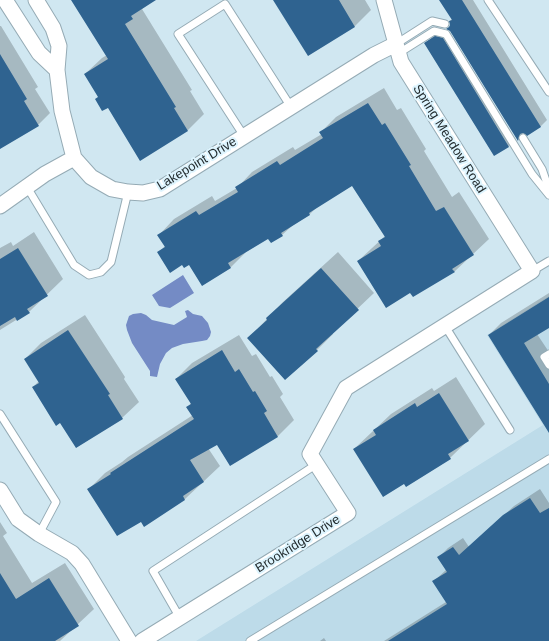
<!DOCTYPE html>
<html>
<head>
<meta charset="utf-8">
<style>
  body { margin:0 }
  canvas { display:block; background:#d0e7f1 }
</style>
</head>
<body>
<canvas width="549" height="641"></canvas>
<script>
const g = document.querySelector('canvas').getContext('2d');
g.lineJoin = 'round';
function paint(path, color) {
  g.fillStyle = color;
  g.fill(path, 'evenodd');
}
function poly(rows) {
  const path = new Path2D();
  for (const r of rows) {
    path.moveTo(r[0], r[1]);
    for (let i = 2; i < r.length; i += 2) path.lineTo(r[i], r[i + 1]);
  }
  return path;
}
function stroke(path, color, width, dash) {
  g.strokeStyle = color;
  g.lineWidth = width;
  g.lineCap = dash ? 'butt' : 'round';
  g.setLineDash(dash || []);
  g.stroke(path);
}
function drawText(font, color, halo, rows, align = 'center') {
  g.font = font + ' Helvetica,sans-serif';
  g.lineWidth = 4;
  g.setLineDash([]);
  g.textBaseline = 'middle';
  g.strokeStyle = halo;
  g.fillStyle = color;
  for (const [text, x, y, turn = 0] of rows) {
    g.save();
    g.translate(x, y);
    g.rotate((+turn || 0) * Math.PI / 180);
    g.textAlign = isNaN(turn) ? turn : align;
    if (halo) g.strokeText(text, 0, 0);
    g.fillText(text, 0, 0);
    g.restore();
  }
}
paint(poly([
  [549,296,549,641,196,641,543,425,487,335]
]), '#bddbe9');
paint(poly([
  [183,275,194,293,170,308,159,306,152,295],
  [188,310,193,314,202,316,208,323,211,332,210,336,207,340,202,341,183,344,172,348,166,353,160,364,157,377,150,376,150,371,132,343,127,330,126,325,129,316,133,314,141,313,146,315,152,320,174,325,187,317,185,311]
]), '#748bc5');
paint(poly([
  [72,0,154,0,142,9,192,90,190,91,204,114,188,130,141,159,108,106,99,96,85,74,102,58,107,55],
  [274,0,365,0,371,10,355,26,308,55],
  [441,0,473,0,547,120,540,127,524,133,518,140,451,26,450,21,452,19],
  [0,26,1,26,38,87,35,89,50,113,38,125,0,148],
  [442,30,449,32,515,140,509,146,494,155,426,43,432,37],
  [384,88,397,110,401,108,426,149,424,151,452,197,459,192,489,239,454,272,411,292,358,261,385,236,353,185,318,206,310,214,292,226,282,235,268,238,246,252,231,267,202,284,189,263,182,264,158,253,165,246,159,235,174,219,212,196,215,201,237,188,252,172,293,147,295,150,322,134,321,132,336,117],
  [34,232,63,279,29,312,0,330,0,248,11,242,13,246],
  [338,252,374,293,332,333,333,334,317,350,249,338,283,302],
  [549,293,549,326,537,334,549,352,549,419,489,335,501,323],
  [85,315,125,377,124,379,139,402,122,418,77,447,60,422,33,387,39,381,25,359,41,343],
  [239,335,252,356,256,354,270,377,272,376,283,394,280,397,294,420,278,436,230,465,217,443,208,448,220,466,185,499,141,520,88,490,105,473,122,462,128,457,193,415,188,407,191,403,176,379,192,363],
  [456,377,485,424,450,458,404,482,354,449,391,414,432,388,434,391],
  [540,489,549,503,549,641,384,641,446,602,434,581,446,570,439,557,448,548,463,538,469,547,514,506],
  [0,522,7,533,3,536,32,583,65,563,94,609,60,641,0,641],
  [324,638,326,641,320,641]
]), '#0003');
paint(poly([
  [71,0,156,0,131,16,133,19,125,24,176,107,174,108,188,131,140,161,108,108,102,111,95,99,98,97,84,74,108,59],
  [273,0,339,0,355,27,308,56],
  [439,0,462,0,541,127,527,136,523,133,520,134,518,141,450,31,446,29,449,27,450,25,449,21,452,20],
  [435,36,443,38,509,147,494,156,424,43],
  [0,54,27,99,24,101,39,126,0,149],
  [368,103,382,125,385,123,411,165,409,166,436,211,444,207,474,255,452,269,455,272,413,297,410,293,386,308,357,261,381,246,378,241,385,237,352,186,309,213,310,215,281,233,283,236,271,243,268,239,228,263,231,268,202,286,189,265,184,268,182,265,170,273,157,252,165,247,157,235,196,211,199,215,238,192,235,187,277,161,280,165,323,138,319,132],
  [18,248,48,296,27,309,30,313,17,321,15,317,0,326,0,259],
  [321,268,359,310,316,349,318,351,285,380,247,338,267,320,266,318],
  [549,297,549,328,524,343,549,384,549,433,488,335],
  [68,330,110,394,108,395,123,419,76,448,60,423,56,426,32,387,39,383,24,359],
  [222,350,235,372,239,369,253,392,255,391,267,411,264,413,278,437,230,466,217,445,190,460,204,482,183,496,185,500,144,527,141,522,117,536,87,489,111,474,110,473,194,419,186,407,191,404,175,379],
  [439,393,469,441,448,454,451,459,406,487,404,484,383,497,353,449,376,435,373,430,415,403,417,407],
  [530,498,540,513,549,508,549,641,388,641,447,604,432,581,447,572,437,557,453,547,459,555,503,515],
  [0,573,16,599,49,578,79,626,55,641,0,641]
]), '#2f6390');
const lane = poly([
  [488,0,549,92],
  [396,44,432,21,445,24],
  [399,53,434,31,446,34,532,174,549,195],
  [244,136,178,34,225,4,291,107],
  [523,138,542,169,549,189],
  [27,187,74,265,89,275,101,272,111,262,128,192],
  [532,271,549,261],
  [445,326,510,430],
  [549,354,544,357,549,365],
  [0,414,56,502,39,534],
  [180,618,153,571,317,464],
  [250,641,549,459]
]);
const street = poly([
  [5,0,39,53,57,70],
  [36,0,53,28,59,46,57,70,62,111,74,158,91,177,112,189,128,192,143,193,160,189,374,55,396,44],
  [0,206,45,174,74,158],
  [0,490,18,519,39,534,72,553,82,564,129,641],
  [142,641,348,513,310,454,346,388,532,271,401,62,384,0]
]);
stroke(lane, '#95abb5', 9);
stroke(street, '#95abb5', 17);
stroke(lane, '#fff', 7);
stroke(street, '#fff', 15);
drawText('13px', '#232c2f', '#ddf4fe', [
  ["Spring Meadow Road",449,139,58],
  ["Lakepoint Drive",197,164,-31],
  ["Brookridge Drive",298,544,-32]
]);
</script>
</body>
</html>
